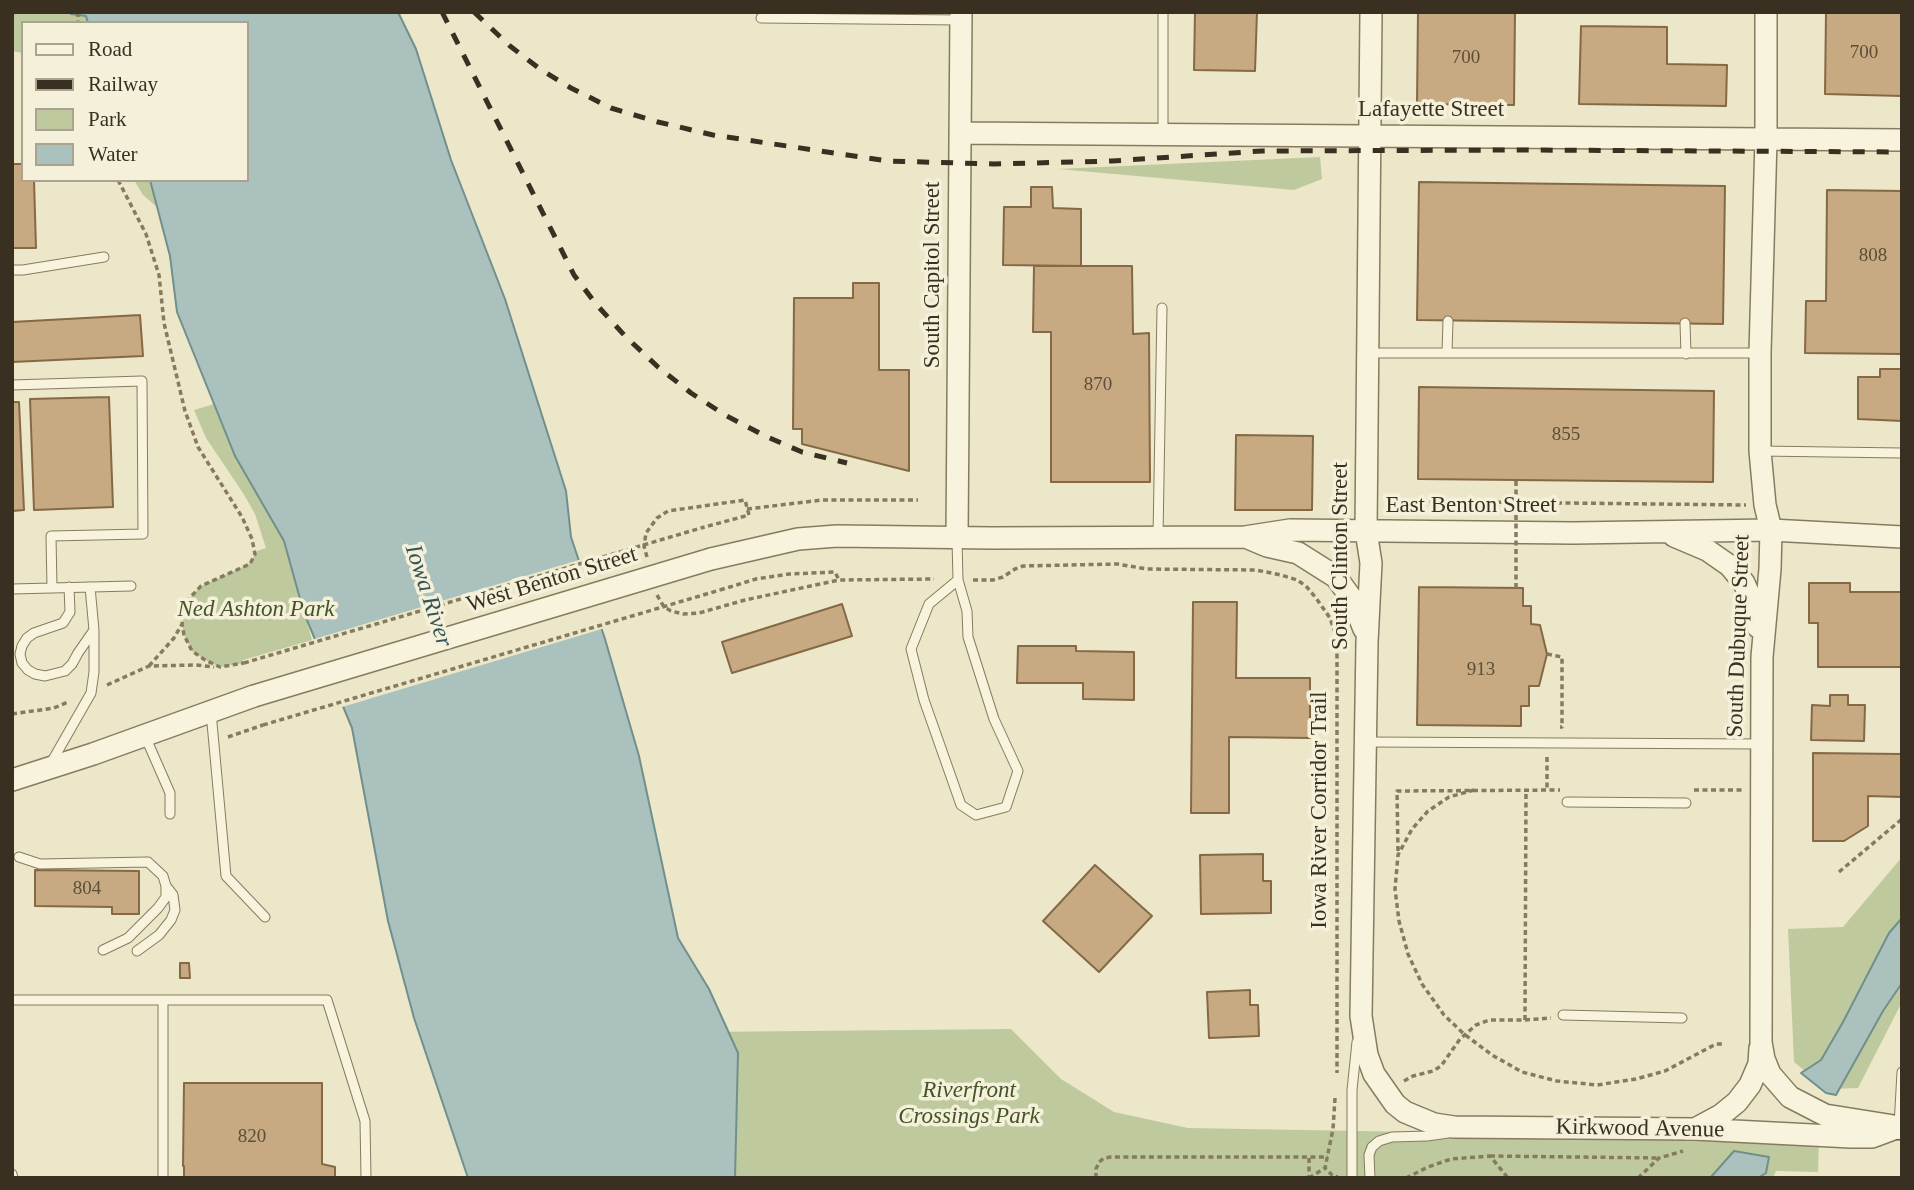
<!DOCTYPE html>
<html>
<head>
<meta charset="utf-8">
<style>
  body { margin:0 }
  #map { position:relative; width:1914px; height:1190px; overflow:hidden; background:#ece7c9; font-family:Georgia,serif }
  canvas { display:block }
  .frame { position:absolute; inset:0; border:14px solid #393021; pointer-events:none }
  .legend { position:absolute; left:21px; top:21px; width:228px; height:161px; box-sizing:border-box; background:#f4f0d9; border:2px solid #a9a38f; margin:0; padding:9px 12px; list-style:none; font-size:21px; color:#393021 }
  .legend li { display:flex; align-items:center; gap:14px; height:35px }
  .legend b { width:35px; border:2px solid #a9a38f }
</style>
</head>
<body>
<div id="map">
<canvas width="1914" height="1190"></canvas>
<div class="frame"></div>
<ul class="legend">
<li><b style="height:9px;background:#f7f3dc"></b>Road</li>
<li><b style="height:9px;background:#393021"></b>Railway</li>
<li><b style="height:19px;background:#beca9e"></b>Park</li>
<li><b style="height:19px;background:#aac1bd"></b>Water</li>
</ul>
</div>
<script>
const g = document.querySelector('canvas').getContext('2d');
g.lineJoin = 'round';
function paint(path, color) {
  g.fillStyle = color;
  g.fill(path, 'evenodd');
}
function poly(rows) {
  const path = new Path2D();
  for (const r of rows) {
    path.moveTo(r[0], r[1]);
    for (let i = 2; i < r.length; i += 2) path.lineTo(r[i], r[i + 1]);
  }
  return path;
}
function stroke(path, color, width, dash) {
  g.strokeStyle = color;
  g.lineWidth = width;
  g.lineCap = dash ? 'butt' : 'round';
  g.setLineDash(dash || []);
  g.stroke(path);
}
function drawText(font, color, halo, rows, align = 'center') {
  g.font = font + ' Georgia,serif';
  g.lineWidth = 7;
  g.setLineDash([]);
  g.textBaseline = 'middle';
  g.strokeStyle = halo;
  g.fillStyle = color;
  for (const [text, x, y, turn = 0] of rows) {
    g.save();
    g.translate(x, y);
    g.rotate((+turn || 0) * Math.PI / 180);
    g.textAlign = isNaN(turn) ? turn : align;
    if (halo) g.strokeText(text, 0, 0);
    g.fillText(text, 0, 0);
    g.restore();
  }
}
paint(poly([
  [12,12,70,12,71,14,86,16,88,23,23,23,23,53,12,51],
  [1320,157,1322,179,1294,190,1058,169],
  [134,180,150,180,157,207,143,195],
  [214,404,235,456,284,541,312,640,243,660,244,663,220,667,205,660,192,651,184,635,182,624,186,602,201,586,249,564,257,551,266,548,255,514,243,493,206,438,194,410],
  [1902,857,1902,1002,1858,1088,1827,1089,1794,1062,1788,929,1843,927],
  [1011,1029,1061,1079,1114,1112,1188,1128,1819,1139,1818,1172,1776,1171,1773,1178,702,1178,701,1032]
]), '#beca9e');
const water = poly([
  [70,12,398,12,416,49,451,160,505,299,566,491,571,537,605,639,639,756,678,938,709,989,738,1053,735,1178,468,1178,414,1018,388,921,352,728,304,613,284,541,235,456,177,312,170,256,150,180,247,180,247,23,88,23,86,16,71,14,70,12],
  [1902,918,1902,983,1883,1011,1836,1095,1826,1093,1801,1073,1821,1060,1843,1022,1889,933,1902,918],
  [1734,1151,1769,1157,1766,1173,1758,1178,1710,1178,1734,1151]
]);
paint(water, '#aac1bd');
stroke(water, '#718f8c', 2);
paint(poly([
  [582,559,605,628,339,708,311,640]
]), '#ece7c9');
const building = poly([
  [1195,12,1257,12,1255,71,1194,70,1195,12],
  [1418,12,1515,12,1514,105,1417,104,1418,12],
  [1826,12,1902,12,1902,96,1825,94,1826,12],
  [1581,26,1667,27,1667,64,1727,65,1726,106,1579,104,1581,26],
  [12,164,23,164,23,180,34,180,36,248,12,248,12,164],
  [1419,182,1725,186,1723,324,1417,320,1419,182],
  [1031,187,1052,187,1053,208,1081,209,1081,266,1003,265,1004,207,1031,207,1031,187],
  [1827,190,1902,191,1902,354,1805,353,1806,301,1826,301,1827,190],
  [1034,266,1132,266,1133,334,1149,333,1150,482,1051,482,1051,332,1033,332,1034,266],
  [853,283,879,283,879,370,909,370,909,471,802,444,802,429,793,429,794,298,853,298,853,283],
  [140,315,143,356,12,362,12,322,140,315],
  [1880,369,1902,369,1902,421,1858,419,1858,377,1880,377,1880,369],
  [1419,387,1714,391,1713,482,1418,479,1419,387],
  [109,397,113,507,34,510,30,399,109,397],
  [12,402,19,402,24,510,12,511,12,402],
  [1236,435,1313,436,1312,510,1235,510,1236,435],
  [1809,583,1850,583,1850,592,1902,592,1902,667,1818,667,1818,623,1809,623,1809,583],
  [1419,587,1523,588,1523,606,1531,606,1531,624,1540,625,1547,654,1539,686,1529,686,1529,706,1521,706,1521,726,1417,725,1419,587],
  [1193,602,1237,602,1236,678,1310,678,1310,738,1229,737,1229,813,1191,813,1193,602],
  [842,604,852,636,732,673,722,642,842,604],
  [1018,646,1076,646,1076,651,1134,652,1134,700,1083,699,1083,683,1017,683,1018,646],
  [1830,695,1848,695,1848,705,1865,705,1864,741,1811,740,1812,705,1830,706,1830,695],
  [1813,753,1902,754,1902,797,1868,796,1868,826,1844,841,1813,841,1813,753],
  [1263,854,1263,881,1271,881,1271,913,1201,914,1200,855,1263,854],
  [1095,865,1152,916,1099,972,1043,921,1095,865],
  [35,870,139,871,139,914,112,914,112,907,35,906,35,870],
  [180,963,189,963,190,978,180,978,180,963],
  [1250,990,1250,1005,1258,1005,1259,1036,1209,1038,1207,992,1250,990],
  [184,1083,322,1083,322,1164,335,1167,335,1178,184,1178,184,1166,183,1166,184,1083]
]);
paint(building, '#c7a982');
stroke(building, '#856946', 2);
const service = poly([
  [1163,12,1163,133],
  [761,18,961,20],
  [12,270,23,270,104,257],
  [1685,323,1686,354],
  [1368,353,1758,353],
  [1447,353,1448,321],
  [12,385,142,381,143,534,51,536,52,588,12,589],
  [1760,451,1902,453],
  [1158,536,1162,308],
  [957,540,958,580,967,611,968,637,994,719,1018,771,1006,807,976,815,961,805,924,700,911,649,929,604,958,580],
  [69,587,70,612,63,623,34,633,27,638,22,646,20,654,22,663,28,670,35,674,45,676,65,671,72,664,78,653,94,630],
  [52,588,131,586],
  [211,712,226,876,265,917],
  [145,736,170,793,170,814],
  [1367,742,1762,744],
  [51,763,91,693,94,672,94,630,90,587],
  [1567,802,1686,803],
  [19,857,40,864,148,862,163,876,166,886,166,897,158,908,128,938,103,950],
  [137,951,159,935,171,920,175,910,173,895,166,886],
  [12,1000,327,1000,365,1121,366,1178],
  [1563,1015,1682,1018],
  [1899,1126,1902,1072],
  [12,1174,13,1178],
  [163,1178,163,1000],
  [1352,1178,1352,1090,1357,1042],
  [1370,1178,1369,1155,1372,1147,1379,1141,1392,1137,1427,1136,1448,1133]
]);
const tertiary = poly([
  [1371,12,1366,531,1371,563,1367,642,1361,1016,1367,1055,1374,1074,1395,1104,1405,1112,1434,1124,1454,1127,1695,1129,1851,1137,1872,1137,1899,1127],
  [1766,12,1766,139,1760,353,1760,451,1765,505,1771,530,1770,569,1762,657,1761,1042,1764,1059,1770,1074,1790,1097,1825,1115,1894,1126],
  [960,133,1902,140],
  [1674,536,1707,550,1730,566,1744,583,1755,608,1758,627],
  [957,538,961,12],
  [1248,538,1267,546,1298,553,1336,577,1352,599,1364,629],
  [711,559,798,539,837,536,991,538,1245,537,1290,530,1573,533,1771,530,1902,537],
  [12,780,93,754,254,696],
  [1695,1129,1721,1115,1737,1102,1750,1085,1759,1064,1760,1048]
]);
const secondary = poly([
  [1899,1127,1902,1127]
]);
stroke(service, '#877b5f', 11);
stroke(tertiary, '#877b5f', 24);
stroke(secondary, '#695c42', 27);
stroke(poly([
  [78,12,78,23],
  [118,180,146,234,159,275,164,323,185,411,198,447,242,517,252,539,255,554,250,564,201,586,186,602,182,624,184,635,192,651,205,660,220,667,244,663],
  [1387,501,1746,505],
  [747,509,822,500,918,500],
  [647,557,644,546,646,533,657,518,668,511,745,500,749,515,701,528],
  [973,580,993,580,1003,577,1015,569,1023,566,1117,564,1147,569,1256,570,1281,575,1297,580,1306,586,1316,598,1330,618,1337,639,1337,1073],
  [720,590,756,579,789,574,835,572,839,580],
  [657,595,664,607,671,611,683,614,699,613,745,600,839,580,934,579],
  [1547,654,1562,657,1562,727,1560,727],
  [149,666,174,638,182,624],
  [107,685,149,666,196,665,214,667],
  [12,714,54,708,68,702],
  [228,737,263,725],
  [1547,757,1547,790],
  [1474,790,1449,797,1428,811,1412,829,1398,855,1395,889,1399,921,1408,954,1422,984,1444,1015,1464,1034,1492,1055,1522,1072,1557,1081,1597,1085,1636,1079,1665,1071,1716,1044,1725,1044],
  [1694,790,1742,790],
  [1398,851,1397,791,1560,790],
  [1839,872,1902,819],
  [1525,1020,1551,1018],
  [1404,1081,1413,1076,1433,1071,1441,1066,1460,1039,1476,1025,1489,1020,1525,1020,1526,790],
  [1335,1098,1333,1129,1325,1168,1333,1176,1338,1177],
  [1490,1156,1659,1158],
  [1309,1158,1309,1177],
  [1096,1178,1096,1169,1099,1162,1104,1158,1111,1157,1328,1157],
  [1309,1178,1325,1168],
  [1406,1178,1428,1167,1451,1159,1490,1156,1508,1178],
  [1638,1178,1659,1158,1683,1151]
]), '#877b5f', 3.5, [5, 3.5]);
stroke(service, '#f7f3dc', 9);
stroke(tertiary, '#f7f3dc', 21);
stroke(secondary, '#f7f3dc', 24);
stroke(poly([
  [442,12,574,275,596,304,626,337,658,367,691,393,725,415,765,436,802,452,847,463],
  [474,12,510,46,540,69,571,88,611,108,658,122,713,135,888,161,994,164,1112,161,1262,151,1517,150,1902,152],
  [12,13,13,12]
]), '#393021', 5, [12, 12]);
const tertiaryBridge = poly([
  [254,696,711,559]
]);
stroke(tertiaryBridge, '#877b5f', 24, []);
stroke(poly([
  [1516,588,1516,481],
  [244,663,701,528],
  [263,725,720,590]
]), '#877b5f', 3.5, [5, 3.5]);
stroke(tertiaryBridge, '#f7f3dc', 21);
drawText('19px', '#5c4e39', null, [
  ["700",1864,53],
  ["700",1466,58],
  ["808",1873,256],
  ["870",1098,385],
  ["855",1566,435],
  ["913",1481,670],
  ["804",87,889],
  ["820",252,1137]
]);
drawText('23px', '#393021', '#f4f0d9', [
  ["Lafayette Street",1431,110],
  ["South Capitol Street",933,275,-90],
  ["East Benton Street",1471,506],
  ["South Clinton Street",1341,556,-90],
  ["West Benton Street",552,580,-17],
  ["South Dubuque Street",1739,636,-88],
  ["Iowa River Corridor Trail",1320,810,-90],
  ["Kirkwood Avenue",1640,1129,1]
]);
drawText('italic 23px', '#435429', '#f4f0d9', [
  ["Ned Ashton Park",256,610],
  ["Riverfront",969,1091],
  ["Crossings Park",969,1117]
]);
drawText('italic 24px', '#325457', '#f4f0d9', [
  ["Iowa River",428,596,72]
]);
</script>
</body>
</html>
